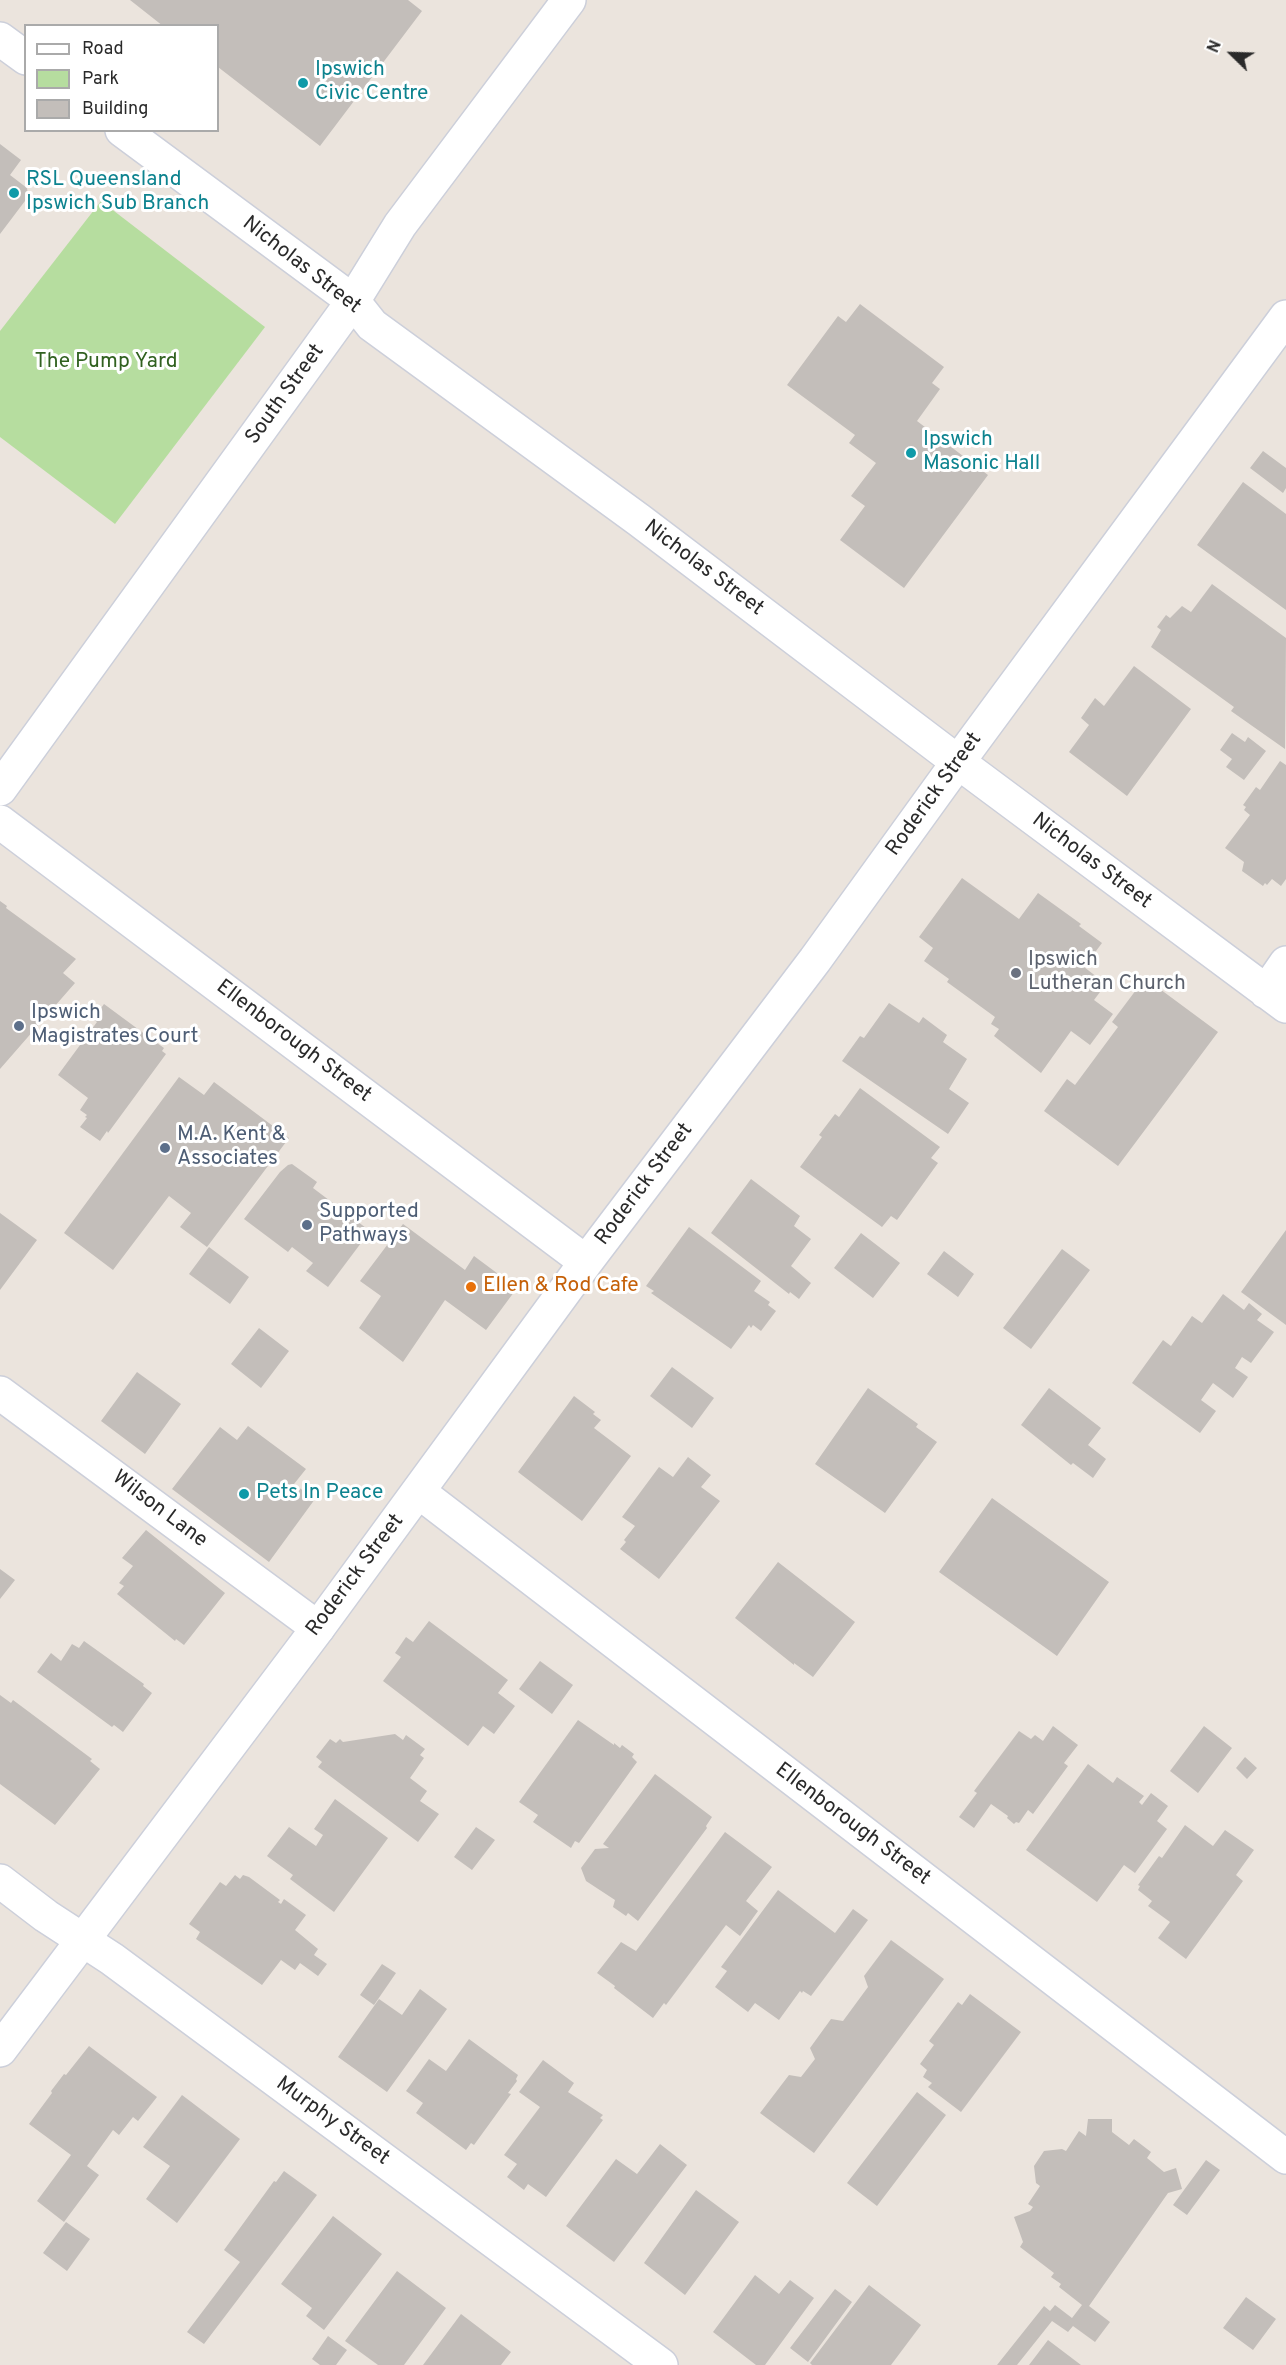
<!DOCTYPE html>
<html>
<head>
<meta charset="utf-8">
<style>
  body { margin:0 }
  #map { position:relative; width:1286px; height:2365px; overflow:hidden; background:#ebe4dd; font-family:Overpass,sans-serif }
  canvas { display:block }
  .legend { position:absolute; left:24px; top:24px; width:195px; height:108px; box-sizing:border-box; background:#fff; border:2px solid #aaa; margin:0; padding:8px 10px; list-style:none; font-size:18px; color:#2a2a2a }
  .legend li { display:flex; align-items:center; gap:12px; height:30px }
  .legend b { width:30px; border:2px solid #aaa }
  .north { position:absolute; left:1202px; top:24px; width:60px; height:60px; -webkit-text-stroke:4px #fff; paint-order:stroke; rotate:293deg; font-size:16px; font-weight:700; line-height:24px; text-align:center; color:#2a2a2a }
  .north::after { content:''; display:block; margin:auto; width:21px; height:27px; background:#2a2a2a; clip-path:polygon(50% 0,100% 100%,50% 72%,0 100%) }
</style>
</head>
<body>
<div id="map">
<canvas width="1286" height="2365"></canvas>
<ul class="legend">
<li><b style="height:8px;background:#fff"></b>Road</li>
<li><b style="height:16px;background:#b6dd9f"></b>Park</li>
<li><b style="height:16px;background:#c3beba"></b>Building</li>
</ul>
<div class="north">N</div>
</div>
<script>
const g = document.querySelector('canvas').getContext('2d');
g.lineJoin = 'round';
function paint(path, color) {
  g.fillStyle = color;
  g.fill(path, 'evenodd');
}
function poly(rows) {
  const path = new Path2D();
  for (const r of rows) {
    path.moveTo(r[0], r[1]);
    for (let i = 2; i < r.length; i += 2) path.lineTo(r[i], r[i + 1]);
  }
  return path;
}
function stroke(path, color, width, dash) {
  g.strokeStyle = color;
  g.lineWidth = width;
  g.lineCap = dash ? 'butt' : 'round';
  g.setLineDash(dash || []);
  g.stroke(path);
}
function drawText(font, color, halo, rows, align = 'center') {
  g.font = font + ' Overpass,sans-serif';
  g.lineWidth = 6;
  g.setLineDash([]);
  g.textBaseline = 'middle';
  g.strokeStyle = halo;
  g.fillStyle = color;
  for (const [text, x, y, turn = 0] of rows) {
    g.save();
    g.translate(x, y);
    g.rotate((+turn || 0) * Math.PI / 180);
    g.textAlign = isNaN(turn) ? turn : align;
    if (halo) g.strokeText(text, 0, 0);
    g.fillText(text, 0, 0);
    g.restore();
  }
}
paint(poly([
  [101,201,265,327,115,524,0,437,0,331]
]), '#b6dd9f');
paint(poly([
  [130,0,408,0,422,11,320,146,218,67,218,26,163,26],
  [0,144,21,160,10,175,27,188,28,197,0,234],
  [860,304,944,367,932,383,940,389,917,421,988,475,904,588,840,540,865,506,851,496,876,463,849,443,855,435,787,385,838,316,846,322],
  [1263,451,1286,468,1286,488,1283,493,1250,468],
  [1243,482,1286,514,1286,610,1197,545],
  [1212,584,1286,638,1285,749,1231,711,1234,707,1151,647,1161,630,1157,627,1166,615,1170,618,1182,606,1191,612],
  [1134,666,1191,709,1127,796,1069,752,1089,725,1081,718,1095,698,1104,706],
  [1232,733,1245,742,1248,737,1266,751,1244,780,1226,767,1232,759,1220,750],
  [1280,761,1286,765,1286,879,1281,886,1272,879,1267,885,1265,883,1263,886,1242,871,1244,862,1225,848,1250,815,1244,810,1246,807,1243,805,1256,787,1260,790],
  [962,878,1019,919,1038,893,1081,924,1079,926,1102,943,1084,967,1106,984,1094,1000,1113,1014,1090,1045,1071,1031,1041,1073,994,1036,999,1029,991,1024,995,1017,947,982,949,979,924,961,933,948,919,937],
  [0,901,7,906,6,908,76,959,63,973,75,983,0,1069],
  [1145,978,1218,1032,1118,1166,1044,1111,1067,1079,1075,1085,1118,1027,1112,1022],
  [889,1003,919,1023,923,1017,947,1035,943,1042,967,1059,949,1089,969,1103,948,1134,842,1061,860,1036,864,1038],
  [104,1004,146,1035,144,1038,148,1041,150,1038,164,1048,162,1051,166,1054,108,1133,107,1131,100,1141,80,1127,87,1118,85,1117,87,1115,80,1110,88,1098,58,1075,97,1022,93,1019],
  [179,1077,204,1095,214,1082,289,1138,207,1247,180,1227,191,1213,169,1196,113,1270,64,1233],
  [860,1088,940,1147,931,1158,938,1163,897,1220,891,1216,882,1227,800,1167,822,1137,819,1135,835,1114,839,1117],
  [292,1164,317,1182,313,1188,370,1231,328,1287,306,1271,313,1263,292,1247,288,1252,244,1219,280,1172,288,1165],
  [751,1179,800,1216,794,1226,811,1239,791,1266,811,1283,799,1299,790,1292,789,1294,711,1233],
  [0,1213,37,1240,0,1290],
  [403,1224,465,1270,474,1256,517,1288,486,1330,445,1300,403,1362,359,1328,381,1296,360,1281],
  [689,1227,761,1281,754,1291,770,1302,768,1305,776,1311,761,1331,753,1325,751,1328,749,1325,731,1349,651,1293,654,1291,646,1286],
  [1286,1230,1286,1325,1241,1292],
  [861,1233,900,1263,873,1298,834,1268],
  [209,1247,249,1277,230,1304,189,1274],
  [1062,1249,1090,1270,1031,1349,1003,1328],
  [944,1251,974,1274,958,1297,927,1274],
  [1223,1294,1244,1310,1249,1303,1262,1314,1257,1320,1274,1332,1251,1363,1242,1357,1235,1368,1248,1377,1233,1398,1213,1383,1201,1400,1216,1411,1200,1433,1132,1383,1163,1340,1171,1346,1192,1316,1202,1323],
  [259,1328,289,1351,261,1388,231,1364],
  [672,1367,714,1398,692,1428,650,1396],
  [137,1372,181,1404,145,1454,101,1421],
  [868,1388,918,1424,916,1427,937,1442,885,1513,815,1464],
  [1049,1388,1101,1428,1088,1445,1106,1459,1093,1478,1073,1463,1071,1465,1021,1425],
  [574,1396,595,1412,593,1414,601,1420,594,1428,631,1456,582,1521,518,1472],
  [248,1426,306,1469,294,1484,315,1499,269,1562,172,1489,220,1427,237,1440],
  [688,1457,711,1475,701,1487,720,1501,659,1579,620,1549,626,1542,624,1540,635,1526,622,1517,659,1467,673,1477],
  [992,1498,1109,1582,1057,1656,939,1572],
  [146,1530,225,1593,184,1645,176,1639,175,1641,117,1594,124,1586,119,1583,133,1566,122,1558],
  [778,1562,855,1622,813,1677,794,1663,794,1665,735,1618],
  [0,1569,15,1580,0,1599],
  [429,1621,508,1680,498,1693,515,1706,494,1734,483,1726,468,1746,383,1681,401,1657,395,1653,406,1637,413,1642],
  [84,1641,144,1684,143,1686,152,1693,123,1732,114,1725,112,1727,37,1672,51,1653,61,1661,72,1644,79,1648],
  [540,1661,573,1685,552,1714,519,1689],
  [0,1695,11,1703,13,1700,92,1759,90,1761,100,1769,55,1825,0,1784],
  [578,1720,614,1745,614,1743,620,1748,622,1745,634,1754,632,1757,637,1762,579,1843,575,1841,571,1848,533,1822,538,1815,519,1802],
  [1053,1726,1078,1745,1064,1763,1068,1766,1033,1814,1028,1810,1019,1823,1016,1822,1014,1824,1007,1818,1008,1816,991,1804,974,1828,959,1817,977,1793,974,1791,1019,1731,1031,1739,1035,1735,1043,1741],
  [1204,1726,1232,1748,1198,1793,1170,1771],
  [395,1734,403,1740,406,1735,425,1749,420,1755,424,1758,410,1778,427,1791,420,1801,439,1814,418,1842,318,1767,322,1762,316,1757,330,1739,336,1743,340,1739,343,1742],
  [1245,1757,1257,1768,1247,1779,1236,1768],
  [1088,1764,1113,1783,1117,1777,1144,1796,1139,1802,1142,1805,1151,1793,1168,1806,1157,1821,1167,1829,1135,1873,1124,1865,1097,1902,1026,1850],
  [655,1774,712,1817,706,1826,707,1828,638,1921,628,1913,626,1916,613,1907,615,1900,586,1881,581,1868,595,1849,609,1848,603,1844],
  [335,1799,388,1838,334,1912,290,1879,293,1875,267,1856,289,1827,316,1846,323,1835,314,1829],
  [1185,1825,1213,1846,1225,1830,1254,1850,1236,1875,1243,1881,1186,1959,1158,1938,1170,1922,1148,1906,1152,1901,1138,1890,1140,1886,1138,1885,1159,1856,1162,1858],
  [476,1827,495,1840,472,1870,454,1857],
  [725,1832,772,1867,746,1901,758,1911,740,1936,726,1925,666,2005,664,2003,653,2018,614,1988,615,1986,597,1973,621,1942,636,1951],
  [235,1875,240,1879,243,1875,249,1877,280,1900,278,1902,281,1904,284,1899,306,1915,295,1930,318,1949,314,1955,327,1964,318,1976,300,1963,295,1970,281,1960,262,1985,196,1939,200,1932,189,1924,220,1882,226,1886],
  [778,1890,835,1933,853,1909,868,1920,811,1996,803,1991,802,1993,800,1991,779,2020,755,2003,748,2012,715,1987,727,1971,721,1967],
  [891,1940,944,1979,814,2153,760,2113,789,2075,801,2077,815,2059,810,2048,831,2019,843,2021,868,1987,864,1976],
  [382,1964,396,1973,374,2005,360,1995],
  [420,1989,447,2009,387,2092,338,2057,379,1999,402,2015],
  [970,1994,1021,2032,961,2112,928,2087,932,2083,923,2077,927,2070,920,2064,934,2045,929,2041,958,2002,962,2005],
  [469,2039,518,2075,516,2079,517,2081,508,2093,511,2094,474,2145,471,2143,466,2150,416,2113,423,2103,406,2091,429,2059,446,2071],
  [89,2046,157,2097,138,2121,133,2117,119,2135,113,2130,87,2166,99,2175,64,2222,37,2201,71,2155,29,2124,52,2093,51,2091,64,2074,66,2075],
  [543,2060,574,2083,568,2092,603,2115,600,2118,603,2120,546,2197,528,2184,524,2190,507,2177,517,2164,504,2155,540,2107,519,2092],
  [917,2092,946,2115,877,2206,847,2183],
  [182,2095,240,2139,177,2223,146,2199,170,2166,143,2147],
  [1088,2119,1112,2119,1112,2132,1129,2145,1134,2139,1151,2152,1147,2158,1164,2172,1176,2168,1182,2189,1168,2193,1089,2306,1110,2322,1095,2342,1073,2326,1068,2332,1052,2321,1017,2365,997,2365,1044,2306,1050,2311,1055,2305,1072,2318,1082,2305,1059,2287,1061,2284,1051,2277,1054,2273,1020,2247,1023,2242,1014,2217,1030,2211,1033,2207,1028,2204,1040,2186,1036,2183,1034,2166,1044,2151,1062,2149,1066,2151,1079,2131,1086,2136],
  [660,2144,687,2165,614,2262,566,2226,616,2159,637,2174],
  [1206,2160,1220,2170,1187,2215,1173,2205],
  [284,2171,317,2195,204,2344,187,2332,240,2262,224,2250,274,2181,276,2182],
  [696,2190,739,2222,685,2295,644,2263],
  [333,2216,382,2254,324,2330,306,2316,312,2308,281,2284],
  [66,2222,90,2239,67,2271,43,2253],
  [397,2271,446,2308,404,2365,378,2365,345,2341],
  [755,2275,779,2294,790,2280,814,2298,765,2365,756,2365,713,2332],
  [869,2285,921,2325,891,2365,812,2365,810,2363],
  [835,2289,852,2302,808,2362,790,2348],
  [1246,2297,1276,2319,1253,2350,1223,2328],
  [461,2314,511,2352,501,2365,423,2365],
  [328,2336,347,2350,336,2365,320,2365,312,2359],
  [1048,2340,1081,2365,1029,2365]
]), '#c3beba');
const street = poly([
  [0,39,26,58],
  [122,130,353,301,372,325,639,520,958,762,1286,1006],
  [0,789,353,301,400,225,569,0],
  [1266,992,1286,963],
  [0,1393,318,1628],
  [419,1492,1286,2157],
  [0,1881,46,1916,112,1959,661,2365]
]);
const secondary = poly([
  [0,822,586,1262],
  [0,2050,318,1628,586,1262,815,960,958,762,1286,317]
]);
stroke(street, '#cccfda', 36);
stroke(secondary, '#cccfda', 36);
stroke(street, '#fff', 33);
stroke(secondary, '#fff', 33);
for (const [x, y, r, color] of [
  [303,83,6,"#0f9aa8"],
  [14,193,6,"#0f9aa8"],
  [911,453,6,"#0f9aa8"],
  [1016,973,6,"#6b7280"],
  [19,1026,6,"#5c6f8a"],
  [165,1148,6,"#5c6f8a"],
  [307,1225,6,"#5c6f8a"],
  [471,1287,6,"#e8710a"],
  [244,1494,6,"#0f9aa8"]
]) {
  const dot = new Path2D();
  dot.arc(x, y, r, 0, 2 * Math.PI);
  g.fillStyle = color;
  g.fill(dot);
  stroke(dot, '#fff', 2);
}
drawText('21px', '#0d838f', '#fff', [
  ["Ipswich",315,71],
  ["Civic Centre",315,95],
  ["RSL Queensland",26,181],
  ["Ipswich Sub Branch",26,205],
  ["Ipswich",923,441],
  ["Masonic Hall",923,465],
  ["Pets In Peace",256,1494]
], 'left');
drawText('21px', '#2a2a2a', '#fff', [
  ["Nicholas Street",301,266,38],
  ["South Street",286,395,-54],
  ["Nicholas Street",703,569,37],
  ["Roderick Street",935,795,-54],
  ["Nicholas Street",1091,862,37],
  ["Ellenborough Street",293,1042,37],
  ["Roderick Street",645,1185,-53],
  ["Wilson Lane",159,1510,37],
  ["Roderick Street",356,1576,-53],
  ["Ellenborough Street",852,1825,37],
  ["Murphy Street",332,2122,36]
]);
drawText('21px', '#316120', '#fff', [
  ["The Pump Yard",106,363]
]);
drawText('21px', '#5b616d', '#fff', [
  ["Ipswich",1028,961],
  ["Lutheran Church",1028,985]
], 'left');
drawText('21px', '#4e5e75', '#fff', [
  ["Ipswich",31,1014],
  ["Magistrates Court",31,1038],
  ["M.A. Kent &",177,1136],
  ["Associates",177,1160],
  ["Supported",319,1213],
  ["Pathways",319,1237]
], 'left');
drawText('21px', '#c56008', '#fff', [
  ["Ellen & Rod Cafe",483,1287]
], 'left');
</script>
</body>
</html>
